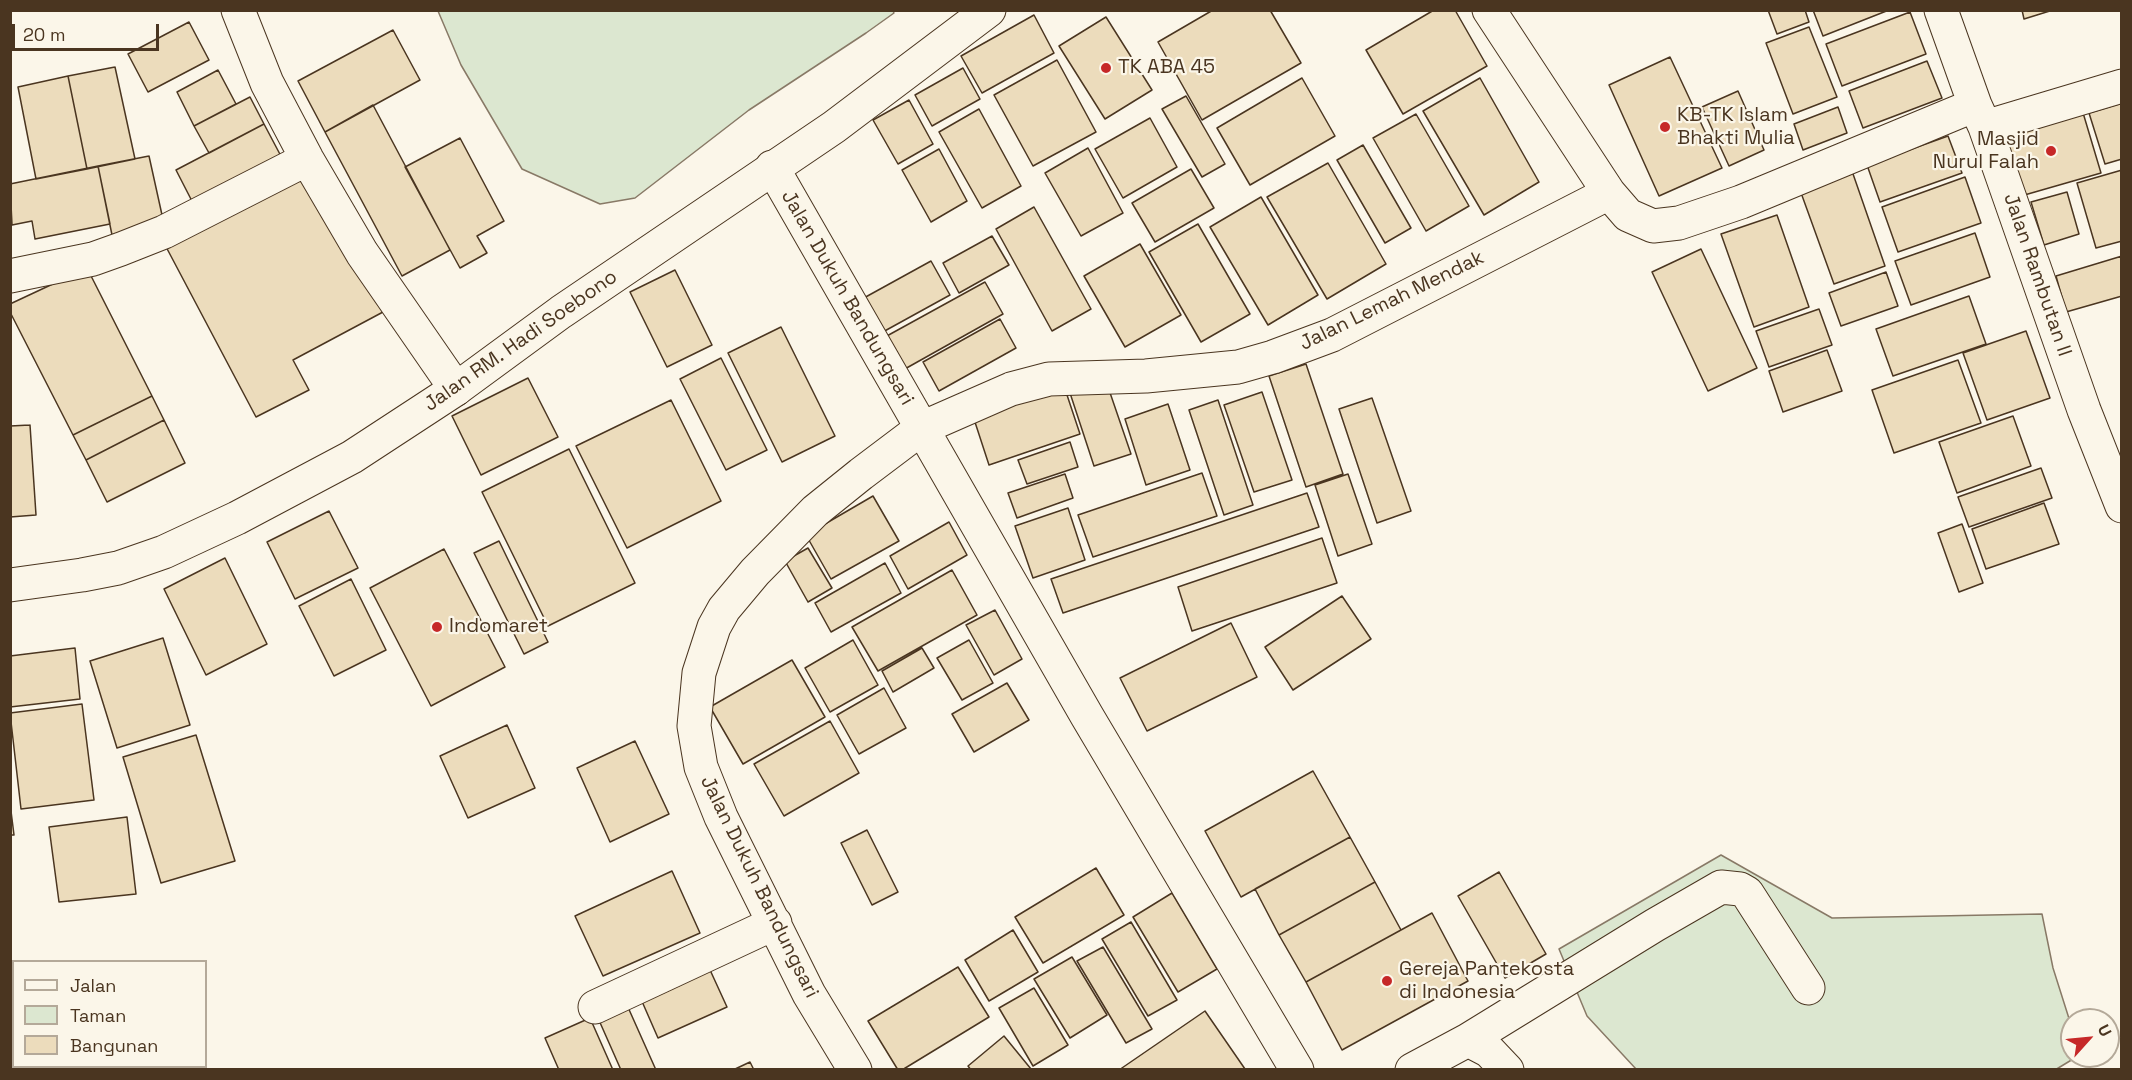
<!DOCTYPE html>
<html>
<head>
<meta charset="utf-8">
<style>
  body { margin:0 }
  #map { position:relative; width:2132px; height:1080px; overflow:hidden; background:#fbf6e9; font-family:"Space Grotesk",sans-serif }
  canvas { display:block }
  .frame { position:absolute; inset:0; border:12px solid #4a3520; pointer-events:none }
  .legend { position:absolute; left:12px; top:960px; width:195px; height:108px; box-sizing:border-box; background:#fbf6e9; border:2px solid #b4a999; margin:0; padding:8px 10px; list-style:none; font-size:18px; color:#4a3520 }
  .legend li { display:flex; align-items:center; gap:12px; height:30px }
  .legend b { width:30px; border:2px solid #b4a999 }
  .north { position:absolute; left:2060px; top:1008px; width:60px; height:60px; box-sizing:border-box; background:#fbf6e9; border:2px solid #b4a999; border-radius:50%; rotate:63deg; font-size:16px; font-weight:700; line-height:24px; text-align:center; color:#4a3520 }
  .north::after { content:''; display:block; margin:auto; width:21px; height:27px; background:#c62828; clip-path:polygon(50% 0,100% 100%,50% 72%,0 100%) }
  .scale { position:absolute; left:12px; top:24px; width:147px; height:27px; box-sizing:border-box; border:3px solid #4a3520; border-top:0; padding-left:8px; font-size:18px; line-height:21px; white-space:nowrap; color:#4a3520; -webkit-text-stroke:4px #fbf6e9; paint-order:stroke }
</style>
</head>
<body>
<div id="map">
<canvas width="2132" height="1080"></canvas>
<div class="frame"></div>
<ul class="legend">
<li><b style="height:8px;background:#fbf6e9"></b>Jalan</li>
<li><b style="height:16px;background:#dce7d0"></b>Taman</li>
<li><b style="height:16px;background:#ecdcbc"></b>Bangunan</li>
</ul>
<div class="north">U</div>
<div class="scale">20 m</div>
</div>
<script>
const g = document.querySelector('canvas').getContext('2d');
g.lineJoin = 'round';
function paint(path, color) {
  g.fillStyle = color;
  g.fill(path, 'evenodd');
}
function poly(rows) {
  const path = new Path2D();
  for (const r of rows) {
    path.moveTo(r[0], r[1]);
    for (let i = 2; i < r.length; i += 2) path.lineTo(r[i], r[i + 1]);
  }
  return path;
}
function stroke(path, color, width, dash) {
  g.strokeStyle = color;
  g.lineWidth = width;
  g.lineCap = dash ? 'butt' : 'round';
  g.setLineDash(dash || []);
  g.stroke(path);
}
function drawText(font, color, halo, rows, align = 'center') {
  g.font = font + ' "Space Grotesk",sans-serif';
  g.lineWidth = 4.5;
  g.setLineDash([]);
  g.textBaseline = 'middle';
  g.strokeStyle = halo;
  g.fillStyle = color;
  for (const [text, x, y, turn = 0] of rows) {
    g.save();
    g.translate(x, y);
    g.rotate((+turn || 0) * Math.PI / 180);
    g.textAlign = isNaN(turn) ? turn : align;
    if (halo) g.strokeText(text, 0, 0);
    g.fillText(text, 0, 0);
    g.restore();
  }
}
const green = poly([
  [893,11,894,13,866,33,749,110,635,198,600,204,522,169,461,65,438,11,893,11],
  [1721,855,1832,918,2042,914,2053,968,2072,1028,2072,1056,2078,1056,2055,1070,1636,1069,1587,1016,1559,949,1721,855]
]);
paint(green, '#dce7d0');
stroke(green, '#887966', 1.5);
const building = poly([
  [1213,10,1270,10,1301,63,1202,120,1158,42,1213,10],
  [1434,10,1455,10,1487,66,1403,114,1366,50,1434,10],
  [1768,10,1805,10,1809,22,1777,34,1768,10],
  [1813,10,1889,10,1823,36,1813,10],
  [2022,10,2053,10,2024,19,2022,10],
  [1910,12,1926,54,1842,86,1826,44,1910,12],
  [1034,15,1054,53,982,93,961,56,1034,15],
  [1106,17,1152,90,1105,119,1059,46,1106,17],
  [189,22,209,60,148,92,128,54,189,22],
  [1809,27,1837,97,1793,114,1766,43,1809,27],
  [393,30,420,80,325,132,298,81,393,30],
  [1670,57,1722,168,1659,196,1609,85,1670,57],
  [1057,60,1096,132,1033,166,994,95,1057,60],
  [1927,61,1942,98,1863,128,1849,91,1927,61],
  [115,67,135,159,87,169,68,76,115,67],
  [963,68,980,99,932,126,915,95,963,68],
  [218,70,236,104,194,126,177,92,218,70],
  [68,76,87,169,36,179,18,87,68,76],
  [1302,78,1335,136,1250,185,1217,128,1302,78],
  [1480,78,1539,182,1484,215,1423,111,1480,78],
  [1738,91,1764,150,1729,166,1702,107,1738,91],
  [1186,96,1225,164,1202,177,1162,109,1186,96],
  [250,97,264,124,209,153,194,126,250,97],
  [909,100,933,144,898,164,873,120,909,100],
  [2122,103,2122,159,2105,164,2089,113,2122,103],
  [373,105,450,250,402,276,325,132,373,105],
  [2081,106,2101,173,2021,196,2002,129,2081,106],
  [1838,107,1847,133,1803,150,1794,124,1838,107],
  [979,109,1021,186,982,208,939,132,979,109],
  [1416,114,1469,206,1426,231,1373,138,1416,114],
  [1150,118,1177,167,1123,198,1095,149,1150,118],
  [264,124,283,160,195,207,176,170,264,124],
  [1948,136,1962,173,1880,202,1867,165,1948,136],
  [460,138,504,221,477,236,487,253,460,268,405,167,460,138],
  [1363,145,1411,228,1385,243,1337,160,1363,145],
  [1088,148,1123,213,1081,236,1045,173,1088,148],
  [939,149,967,201,931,222,902,170,939,149],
  [149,156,164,224,112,235,98,166,149,156],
  [1328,163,1386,264,1327,299,1267,197,1328,163],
  [98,166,110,224,35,239,32,221,12,225,10,184,98,166],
  [308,167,383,312,293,360,309,390,256,417,164,243,308,167],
  [1191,169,1214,208,1155,242,1132,203,1191,169],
  [2122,170,2122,241,2096,248,2077,183,2122,170],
  [1852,171,1885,266,1834,284,1800,190,1852,171],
  [1965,177,1981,223,1898,252,1882,207,1965,177],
  [2067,192,2079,234,2044,245,2031,202,2067,192],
  [1261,197,1318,295,1268,325,1210,227,1261,197],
  [1034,207,1091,309,1052,331,996,229,1034,207],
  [1777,215,1809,307,1754,327,1721,234,1777,215],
  [1198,224,1250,314,1201,342,1149,252,1198,224],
  [1975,233,1990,277,1911,305,1895,261,1975,233],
  [992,236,1009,265,959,293,943,263,992,236],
  [1140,244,1181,315,1125,347,1084,276,1140,244],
  [1701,249,1757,368,1708,391,1652,272,1701,249],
  [2122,256,2122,296,2066,312,2056,276,2122,256],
  [931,261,950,295,881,333,862,299,931,261],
  [87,268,152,396,73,435,10,312,10,304,87,268],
  [675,270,712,345,667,367,630,292,675,270],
  [1886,272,1898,306,1841,326,1829,293,1886,272],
  [985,282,1003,314,903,370,885,337,985,282],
  [1969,296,1986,344,1893,376,1876,329,1969,296],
  [1819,309,1832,345,1769,367,1756,331,1819,309],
  [1000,319,1016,348,939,391,923,362,1000,319],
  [781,327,835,436,782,462,728,353,781,327],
  [2026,331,2050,398,1987,420,1963,353,2026,331],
  [1827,350,1842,391,1783,412,1769,371,1827,350],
  [721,358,767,450,726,470,680,379,721,358],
  [1958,360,1981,423,1894,453,1872,390,1958,360],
  [1306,364,1343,474,1306,487,1269,376,1306,364],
  [528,378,558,437,481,475,452,416,528,378],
  [1106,381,1131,454,1094,466,1070,393,1106,381],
  [1063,383,1080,434,989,465,972,413,1063,383],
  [1262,392,1292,480,1254,492,1224,405,1262,392],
  [152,396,164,420,86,460,73,435,152,396],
  [1372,398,1411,511,1377,523,1339,409,1372,398],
  [671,400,721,501,627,548,576,446,671,400],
  [1218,400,1253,505,1224,515,1189,410,1218,400],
  [1168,404,1190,470,1146,485,1125,419,1168,404],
  [2013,416,2031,466,1957,493,1939,442,2013,416],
  [164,420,185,463,107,502,86,460,164,420],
  [30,425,36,515,10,517,10,426,30,425],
  [1070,442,1078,467,1027,484,1018,460,1070,442],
  [569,449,635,583,548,626,482,492,569,449],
  [2041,468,2052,498,1969,527,1958,497,2041,468],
  [1202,473,1217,516,1093,557,1078,515,1202,473],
  [1065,474,1073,498,1017,518,1008,493,1065,474],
  [1348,474,1372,544,1338,556,1315,485,1348,474],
  [1307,493,1319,527,1063,613,1051,579,1307,493],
  [873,496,899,541,831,579,806,535,873,496],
  [2044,503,2059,544,1986,569,1972,529,2044,503],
  [1068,508,1085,560,1033,578,1015,526,1068,508],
  [329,511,358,568,295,599,267,542,329,511],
  [949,522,967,555,908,589,890,556,949,522],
  [1962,524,1983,583,1959,592,1938,533,1962,524],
  [1322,538,1337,583,1192,631,1178,587,1322,538],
  [499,541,548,642,524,654,474,553,499,541],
  [808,548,832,588,808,602,785,561,808,548],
  [444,549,505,667,431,706,370,588,444,549],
  [225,558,267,644,206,675,164,589,225,558],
  [885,563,901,593,831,632,815,603,885,563],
  [952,570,977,615,878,671,852,627,952,570],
  [351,579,386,650,334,676,299,606,351,579],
  [1342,596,1371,639,1293,690,1265,647,1342,596],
  [995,610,1022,659,994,675,966,625,995,610],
  [1231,623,1257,677,1147,731,1120,678,1231,623],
  [163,638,190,725,117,748,90,661,163,638],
  [853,640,878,685,830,712,805,668,853,640],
  [969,640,993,683,962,700,937,658,969,640],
  [75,648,80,699,10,707,10,656,75,648],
  [922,648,934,668,893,692,882,671,922,648],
  [792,660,825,717,743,764,710,707,792,660],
  [1007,683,1029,720,974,752,952,714,1007,683],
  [884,688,906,728,859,754,837,715,884,688],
  [82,704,94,800,21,809,10,713,82,704],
  [830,721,859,773,784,816,754,764,830,721],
  [507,725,535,788,468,818,440,756,507,725],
  [196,735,235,861,161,883,123,757,196,735],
  [635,741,669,814,610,842,577,768,635,741],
  [1313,771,1350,837,1241,897,1205,831,1313,771],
  [10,803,14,835,10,835,10,803],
  [127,817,136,894,59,902,49,827,127,817],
  [867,830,898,892,872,905,841,843,867,830],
  [1350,837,1375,882,1279,935,1255,889,1350,837],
  [1096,868,1124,915,1043,963,1015,917,1096,868],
  [672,871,700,933,603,976,575,916,672,871],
  [1499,872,1546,954,1505,978,1458,896,1499,872],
  [1375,882,1401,930,1306,982,1279,935,1375,882],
  [1172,893,1217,969,1178,992,1133,917,1172,893],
  [1432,913,1468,981,1342,1050,1306,982,1432,913],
  [1131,922,1177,1000,1148,1016,1102,939,1131,922],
  [1013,930,1038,972,989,1001,965,960,1013,930],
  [1103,947,1152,1029,1126,1043,1077,961,1103,947],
  [1072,957,1107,1015,1070,1038,1034,979,1072,957],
  [705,959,727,1007,658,1038,637,990,705,959],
  [958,967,989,1017,902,1070,898,1070,868,1021,958,967],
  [1034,988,1068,1045,1033,1066,999,1008,1034,988],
  [10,1001,14,1001,14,1066,23,1066,10,1068,10,1001],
  [627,1005,656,1070,621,1070,598,1018,627,1005],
  [1205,1011,1245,1069,1119,1070,1205,1011],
  [590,1018,613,1070,559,1070,545,1038,590,1018],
  [1004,1036,1031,1069,971,1070,968,1066,1004,1036],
  [750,1062,754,1070,733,1070,750,1062]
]);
paint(building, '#ecdcbc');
stroke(building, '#4a3520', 1.5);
const minor = poly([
  [238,10,267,83,307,159,362,253,456,389],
  [1489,10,1609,193],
  [1941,10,1975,105,1985,127,2084,410,2122,506],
  [1985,127,2122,86],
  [772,167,1087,716,1297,1070],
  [10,276,93,259,121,249,164,232,307,159],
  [595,1007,775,923],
  [1468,1040,1655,925,1721,887,1740,889,1747,893,1808,988],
  [855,1070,809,994,721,817,701,767,694,726,699,673,714,627,724,609,755,572,815,511,861,474,922,428,1011,389,1049,379,1146,376,1238,367,1273,357,1332,335,1609,193,1628,215,1653,226,1679,223,1741,202,1975,105],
  [1412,1070,1468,1040,1489,1051,1507,1070]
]);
const major = poly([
  [10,585,82,575,118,568,164,552,237,518,352,457,456,389,561,312,834,127,989,10]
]);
stroke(minor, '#4a3520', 35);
stroke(major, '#4a3520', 35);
stroke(minor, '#fbf6e9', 33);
stroke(major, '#fbf6e9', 33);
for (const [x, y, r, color] of [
  [1106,68,6,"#c62828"],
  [1665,127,6,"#c62828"],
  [2051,151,6,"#c62828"],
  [437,627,6,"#c62828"],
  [1387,981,6,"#c62828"]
]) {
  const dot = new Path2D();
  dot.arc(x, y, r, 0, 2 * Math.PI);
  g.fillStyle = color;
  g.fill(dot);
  stroke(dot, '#fbf6e9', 2);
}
drawText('20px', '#4a3520', '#fbf6e9', [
  ["TK ABA 45",1118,68],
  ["KB-TK Islam",1677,116],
  ["Bhakti Mulia",1677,139],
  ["Masjid",2039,140,"right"],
  ["Nurul Falah",2039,163,"right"],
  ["Indomaret",449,627],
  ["Gereja Pantekosta",1399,970],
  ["di Indonesia",1399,993]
], 'left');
drawText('20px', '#4a3520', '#fbf6e9', [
  ["Jalan Rambutan II",2037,275,71],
  ["Jalan Dukuh Bandungsari",847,298,60],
  ["Jalan Lemah Mendak",1392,301,-26],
  ["Jalan RM. Hadi Soebono",521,341,-35],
  ["Jalan Dukuh Bandungsari",759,887,64]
]);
</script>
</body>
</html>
